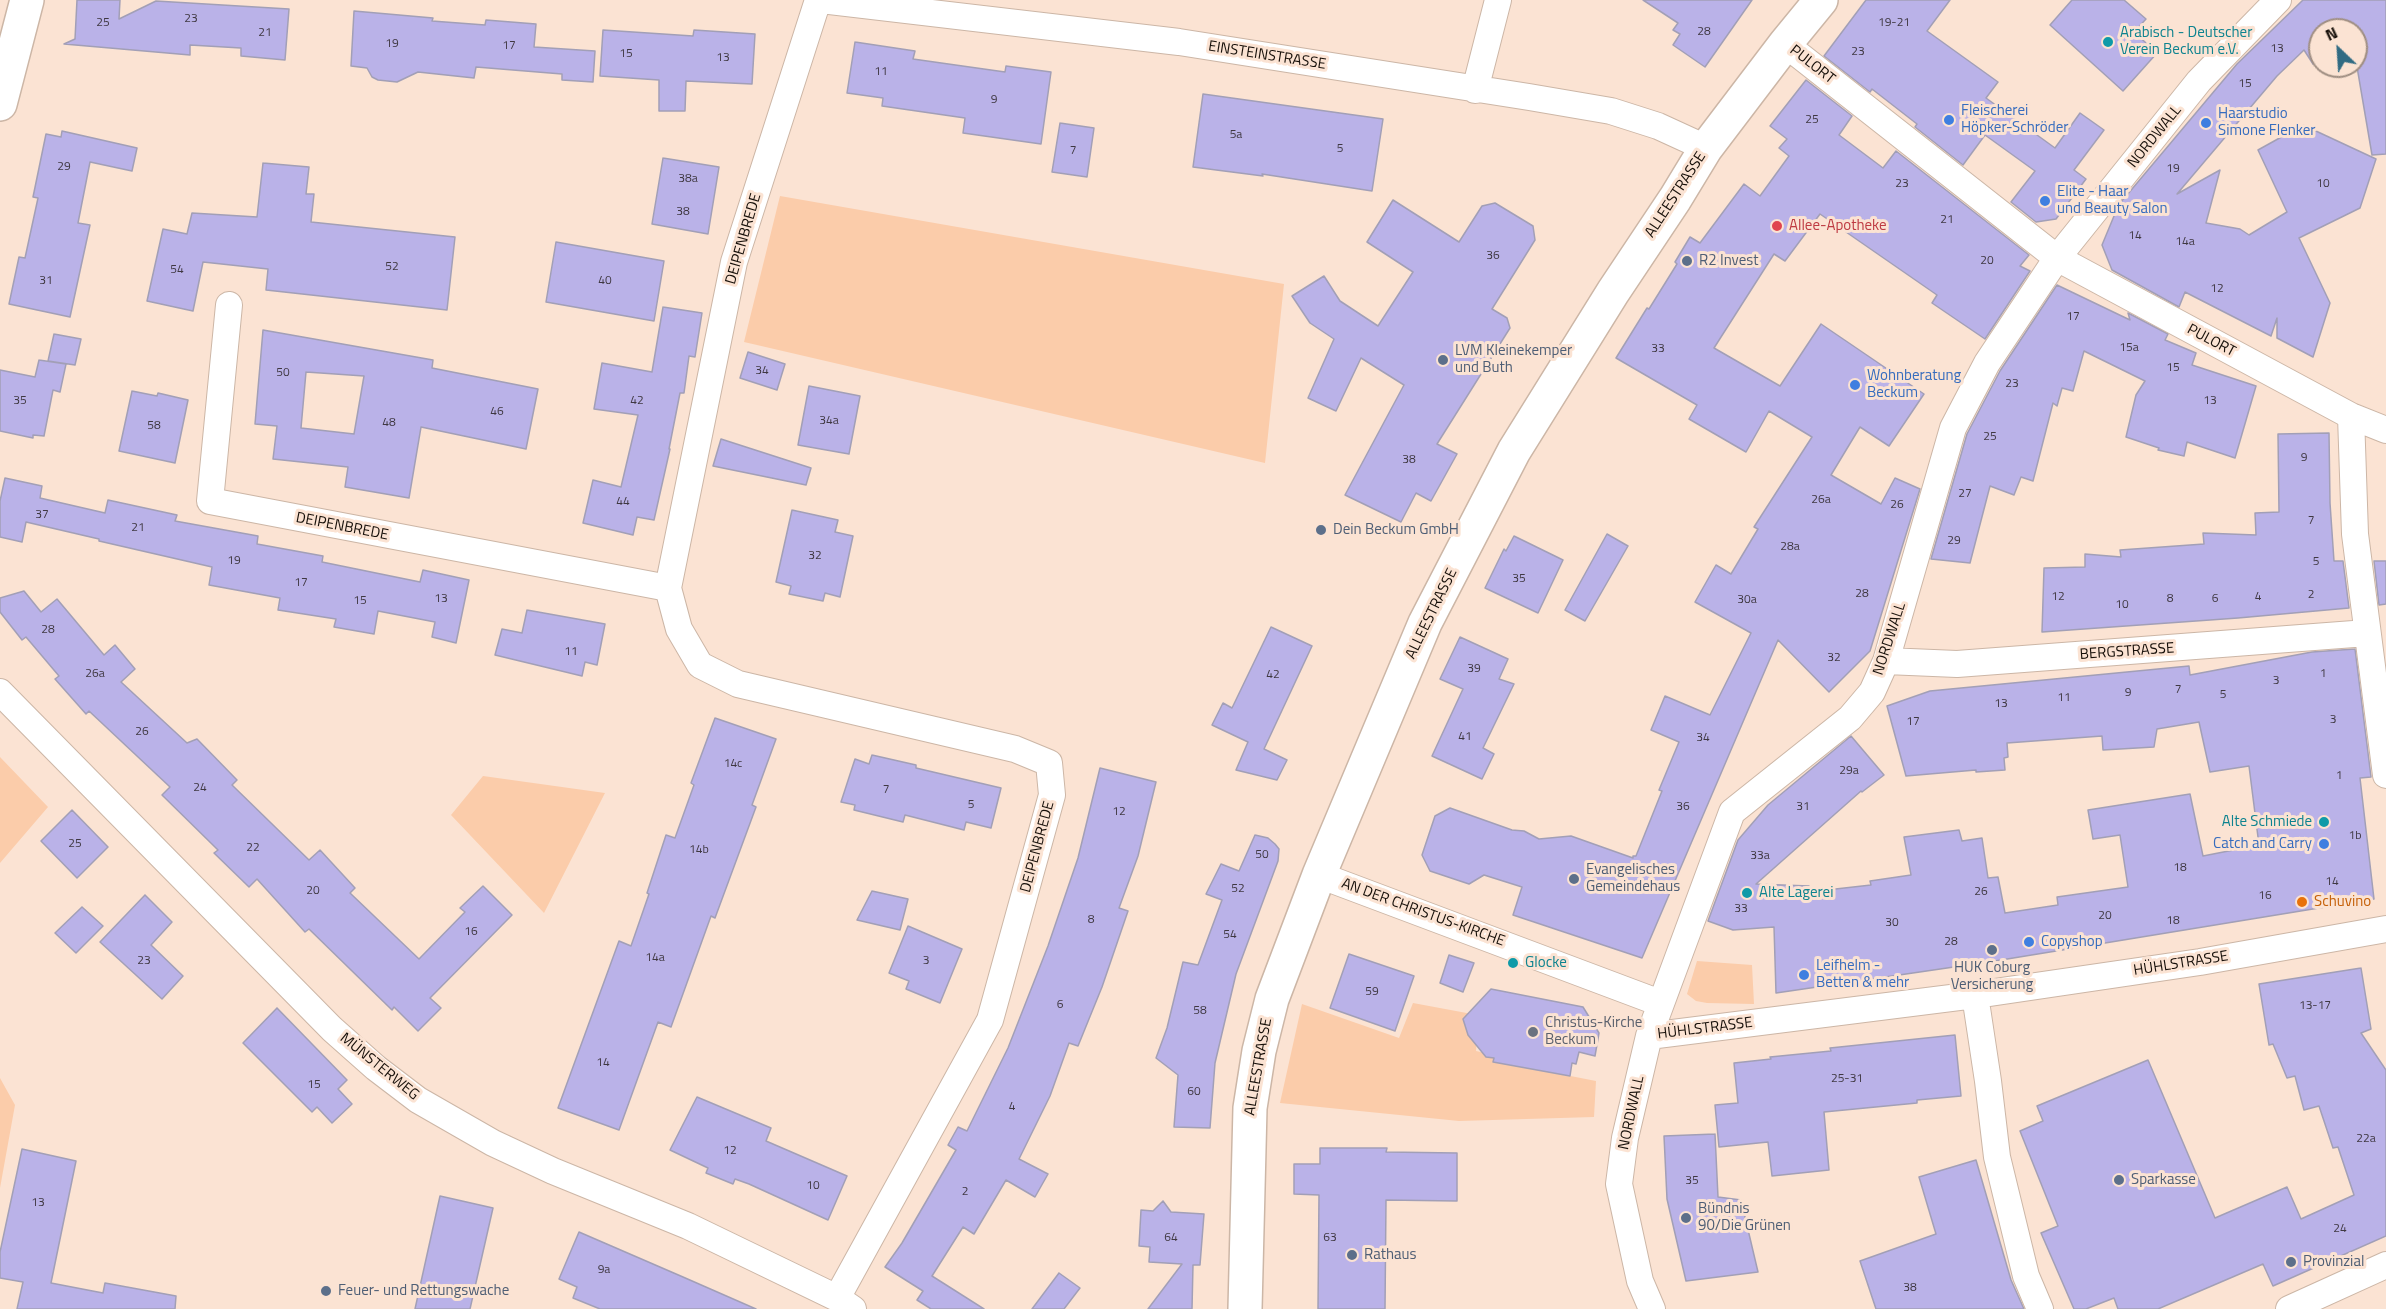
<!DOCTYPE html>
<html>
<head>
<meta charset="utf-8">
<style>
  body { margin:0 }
  #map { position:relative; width:2386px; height:1309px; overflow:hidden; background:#fbe3d3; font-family:"Titillium Web",sans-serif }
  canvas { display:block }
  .north { position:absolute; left:2308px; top:18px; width:60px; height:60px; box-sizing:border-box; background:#fbe3d3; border:2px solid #9f8e82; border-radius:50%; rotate:335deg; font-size:16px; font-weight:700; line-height:24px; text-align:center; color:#160f09 }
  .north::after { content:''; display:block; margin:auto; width:21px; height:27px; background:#306b83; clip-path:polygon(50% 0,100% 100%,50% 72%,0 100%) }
</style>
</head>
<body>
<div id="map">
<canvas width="2386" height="1309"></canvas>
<div class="north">N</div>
</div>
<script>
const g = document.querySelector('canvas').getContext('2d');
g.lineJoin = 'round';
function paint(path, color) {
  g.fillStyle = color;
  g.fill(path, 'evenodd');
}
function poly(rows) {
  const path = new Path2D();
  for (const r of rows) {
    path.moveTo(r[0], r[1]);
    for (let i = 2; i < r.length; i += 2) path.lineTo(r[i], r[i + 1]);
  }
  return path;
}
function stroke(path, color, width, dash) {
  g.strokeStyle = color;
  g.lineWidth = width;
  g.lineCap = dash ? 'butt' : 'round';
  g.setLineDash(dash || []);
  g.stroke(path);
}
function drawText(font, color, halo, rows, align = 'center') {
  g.font = font + ' "Titillium Web",sans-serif';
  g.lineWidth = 6;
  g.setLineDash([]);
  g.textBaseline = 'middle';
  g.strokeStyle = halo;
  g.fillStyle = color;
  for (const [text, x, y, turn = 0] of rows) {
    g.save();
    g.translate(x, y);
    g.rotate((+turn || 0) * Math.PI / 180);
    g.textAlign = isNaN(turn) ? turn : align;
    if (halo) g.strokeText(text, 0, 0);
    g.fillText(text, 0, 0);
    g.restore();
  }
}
paint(poly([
  [780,196,1284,284,1265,463,744,342],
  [0,757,48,807,0,863],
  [483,776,605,793,544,913,451,815],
  [1697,961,1752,965,1754,1004,1707,1003,1696,1001,1687,994],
  [1413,1003,1472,1014,1477,1040,1476,1051,1494,1055,1494,1061,1596,1081,1594,1117,1459,1121,1280,1103,1302,1004,1399,1038],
  [0,1078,15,1105,0,1188]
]), '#fbccaa');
const building = poly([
  [77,0,120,0,119,19,156,1,289,9,285,60,241,56,241,48,190,45,190,55,64,44,75,39,77,0],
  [1643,0,1752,0,1705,67,1673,45,1680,34,1673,30,1678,23,1643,0],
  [1866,0,1950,0,1927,31,1998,82,1986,98,2055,148,2080,113,2104,130,2074,170,2086,179,2056,219,2036,222,2011,202,2035,171,1985,135,1963,165,1915,127,1917,124,1872,89,1870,92,1824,56,1866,0],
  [2072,0,2124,0,2146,19,2134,32,2157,53,2123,91,2050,25,2072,0],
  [2303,0,2386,0,2386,154,2372,155,2356,61,2356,30,2320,30,2320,63,2313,64,2304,50,2277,76,2177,194,2220,170,2206,223,2240,229,2249,235,2287,212,2258,150,2303,125,2376,159,2360,208,2299,238,2330,303,2313,357,2277,338,2277,318,2271,336,2185,292,2179,307,2112,270,2102,245,2119,204,2127,195,2237,64,2303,0],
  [354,11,433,18,432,21,485,25,486,20,536,24,534,47,595,51,593,82,562,80,562,74,476,67,474,78,418,72,397,82,378,80,372,77,367,68,351,66,354,11],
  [603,30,693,36,694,30,755,34,752,84,686,81,685,111,659,111,659,80,600,76,603,30],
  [855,42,915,51,913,59,1005,72,1006,66,1051,72,1041,144,963,133,965,118,882,106,883,98,847,93,855,42],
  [1806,80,1852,116,1839,135,1883,168,1896,151,2029,255,2020,266,2030,271,1985,339,1932,303,1937,295,1820,214,1785,261,1774,254,1714,348,1780,386,1821,324,1924,394,1889,446,1860,427,1831,475,1881,504,1895,478,1920,489,1870,651,1829,692,1778,640,1642,958,1513,915,1522,887,1484,875,1469,884,1430,871,1422,855,1435,816,1450,808,1512,830,1524,831,1539,839,1571,836,1633,858,1633,856,1636,856,1662,791,1659,790,1679,742,1651,730,1665,696,1710,715,1751,633,1695,602,1716,565,1731,574,1758,529,1754,527,1812,437,1769,411,1746,452,1689,419,1697,405,1616,358,1647,308,1649,309,1677,264,1675,262,1690,237,1700,243,1744,184,1760,196,1789,156,1779,148,1787,139,1770,126,1806,80],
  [1203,94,1383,119,1372,191,1262,174,1263,176,1193,167,1203,94],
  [1060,123,1094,128,1087,177,1052,172,1060,123],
  [62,131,137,148,132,171,90,162,78,223,90,225,70,317,9,304,19,257,25,258,38,198,33,197,46,134,61,137,62,131],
  [663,158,719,167,708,234,652,224,663,158],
  [263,163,309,167,306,194,314,194,311,222,455,237,447,310,266,290,268,269,203,262,193,311,147,301,163,229,187,234,192,213,257,217,263,163],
  [1393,200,1459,242,1482,206,1495,203,1533,226,1535,240,1492,309,1507,318,1510,328,1437,444,1457,454,1431,501,1416,493,1401,522,1345,495,1404,385,1361,358,1336,411,1308,398,1334,339,1310,323,1292,296,1324,276,1340,301,1378,326,1413,272,1367,242,1393,200],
  [556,242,664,261,654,321,546,302,556,242],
  [2057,285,2130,320,2128,313,2168,334,2165,340,2196,353,2192,365,2256,386,2235,458,2187,442,2184,456,2158,450,2159,448,2126,437,2136,395,2145,381,2084,351,2073,391,2062,388,2057,406,2053,403,2033,481,2021,477,2014,495,1990,486,1970,563,1931,559,1967,434,2000,371,2057,285],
  [663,307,702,313,695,357,689,356,684,393,680,393,669,449,670,449,654,520,637,517,633,535,583,523,593,480,621,487,638,415,594,409,602,363,652,372,663,307],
  [263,330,433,360,432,368,538,389,526,449,421,427,409,498,345,487,348,467,273,459,277,426,255,424,263,330],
  [306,372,364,376,354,434,301,428,306,372],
  [54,334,81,339,75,365,48,361,54,334],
  [748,352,785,364,777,390,740,378,748,352],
  [39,360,66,364,60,392,53,390,44,436,33,435,33,438,0,431,0,370,35,377,39,360],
  [809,386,860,396,849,454,798,445,809,386],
  [132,391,157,396,158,393,188,400,175,463,119,451,132,391],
  [2329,433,2330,503,2334,561,2343,561,2349,608,2238,618,2042,632,2044,568,2085,567,2085,554,2121,557,2120,550,2204,544,2203,533,2256,535,2255,513,2279,512,2278,434,2329,433],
  [721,439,811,468,806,485,713,466,721,439],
  [5,478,42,486,40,498,105,513,108,500,177,515,175,521,258,536,257,544,323,556,322,562,420,582,423,570,469,580,456,643,432,637,435,622,378,611,374,634,334,627,336,619,278,610,280,598,209,585,212,567,99,541,99,539,26,522,22,542,0,537,0,501,5,478],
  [792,510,838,520,835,532,853,536,840,597,825,593,823,601,789,594,791,586,776,582,792,510],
  [1607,534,1628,546,1585,621,1565,610,1607,534],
  [1514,536,1563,560,1538,613,1485,588,1504,549,1506,551,1514,536],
  [2374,561,2386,561,2386,604,2379,605,2374,561],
  [24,591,41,612,57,599,104,655,115,645,135,669,121,682,187,743,197,739,237,780,232,785,309,860,320,850,355,888,350,893,419,959,465,912,460,908,483,886,512,915,430,998,441,1008,418,1031,394,1007,392,1010,309,929,305,932,257,879,249,887,214,853,218,850,162,795,170,787,89,711,86,714,55,679,59,676,26,637,22,640,0,612,0,598,24,591],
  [527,610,605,624,597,665,585,662,582,676,495,655,502,629,522,633,527,610],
  [1271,627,1312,646,1264,749,1287,760,1277,780,1236,770,1248,742,1212,725,1223,703,1232,708,1271,627],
  [1460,637,1508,659,1499,679,1514,684,1483,748,1494,754,1482,779,1432,756,1463,689,1440,679,1460,637],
  [2355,649,2371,777,2360,778,2374,899,1995,961,1776,993,1774,927,1733,930,1708,921,1738,840,1768,805,1851,736,1884,775,1862,792,1861,791,1756,884,1809,886,1809,892,1871,885,1870,881,1911,875,1904,837,1959,830,1962,841,1982,838,1988,878,1998,877,2005,913,2058,905,2057,897,2128,887,2120,835,2093,839,2088,810,2190,794,2203,856,2259,845,2249,766,2210,772,2199,722,2157,729,2154,747,2103,750,2102,736,2007,743,2008,757,2004,758,2005,770,1976,772,1976,770,1906,776,1887,706,1930,691,2189,666,2190,675,2312,652,2355,649],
  [715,718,776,739,752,805,756,807,715,918,711,916,671,1027,658,1022,619,1130,558,1108,619,941,631,946,649,894,647,893,666,835,675,838,694,785,691,783,715,718],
  [872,755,916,765,916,768,1001,788,991,828,966,822,964,830,905,815,903,822,854,810,855,805,841,802,855,759,869,764,872,755],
  [1100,768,1156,782,1138,856,1119,908,1128,911,1102,987,1078,1046,1069,1043,1050,1096,1019,1159,1048,1174,1035,1197,1006,1180,974,1234,963,1227,932,1276,984,1309,931,1309,917,1300,923,1291,885,1267,902,1243,956,1150,948,1145,958,1127,967,1131,1008,1048,1048,946,1078,858,1100,768],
  [72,810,108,847,77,878,41,841,72,810],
  [1255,835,1268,838,1275,844,1279,849,1278,861,1236,974,1215,1063,1210,1128,1174,1127,1178,1075,1156,1058,1167,1028,1183,962,1198,965,1222,900,1206,894,1221,864,1239,871,1255,835],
  [872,891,908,899,900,930,857,920,872,891],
  [145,895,172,922,151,945,183,976,162,999,100,942,145,895],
  [82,907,103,926,76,953,55,933,82,907],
  [908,926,962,949,940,1003,906,989,909,981,889,973,908,926],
  [1349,954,1414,976,1395,1031,1330,1008,1349,954],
  [1449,955,1474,963,1463,992,1440,983,1449,955],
  [2361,968,2371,1029,2361,1033,2386,1070,2386,1236,2273,1286,2263,1264,2158,1309,2118,1309,2114,1298,2086,1309,2074,1309,2041,1233,2058,1226,2020,1131,2043,1121,2037,1106,2148,1060,2215,1218,2287,1187,2301,1219,2354,1195,2338,1147,2333,1148,2319,1106,2304,1110,2295,1076,2287,1078,2273,1044,2269,1045,2259,984,2361,968],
  [1491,989,1583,1007,1599,1033,1595,1056,1579,1052,1576,1064,1572,1063,1570,1076,1493,1062,1494,1058,1486,1057,1468,1035,1463,1019,1491,989],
  [277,1008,347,1080,338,1089,352,1104,332,1123,317,1107,312,1112,243,1043,277,1008],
  [1955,1035,1961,1096,1917,1100,1917,1103,1824,1112,1829,1170,1772,1176,1768,1142,1719,1147,1715,1105,1738,1103,1734,1063,1771,1059,1770,1057,1831,1051,1830,1048,1955,1035],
  [697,1097,771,1128,766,1141,847,1176,828,1220,749,1184,735,1179,733,1184,706,1173,708,1168,670,1150,697,1097],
  [1715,1134,1718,1197,1741,1200,1758,1272,1686,1281,1667,1199,1664,1136,1715,1134],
  [1320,1148,1387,1148,1386,1152,1457,1153,1457,1201,1386,1200,1385,1309,1318,1309,1319,1195,1294,1194,1294,1164,1320,1164,1320,1148],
  [22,1149,76,1161,51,1283,103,1293,105,1283,176,1296,175,1309,17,1309,23,1282,0,1278,0,1252,22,1149],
  [1976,1160,2011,1280,2024,1309,1876,1309,1860,1261,1936,1234,1919,1177,1976,1160],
  [440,1196,493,1208,470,1309,415,1309,440,1196],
  [1163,1201,1171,1212,1204,1214,1200,1265,1193,1265,1192,1309,1148,1309,1182,1264,1149,1262,1150,1247,1139,1246,1141,1210,1153,1211,1163,1201],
  [579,1232,683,1277,756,1309,600,1309,573,1298,577,1287,559,1279,579,1232],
  [1059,1273,1080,1288,1064,1309,1032,1309,1059,1273]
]);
paint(building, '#bab2e8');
stroke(building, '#a29fb6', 1.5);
const street = poly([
  [818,0,734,262,668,588,679,629,700,665,738,684,1015,749,1049,763,1052,795,990,1020,837,1298],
  [821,0,1179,42,1529,97,1611,111,1658,126,1706,148],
  [1785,44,2057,258,2351,416,2386,430],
  [1475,90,1498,0],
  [229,305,210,501,668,588],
  [2351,416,2355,534,2386,775],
  [1886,661,1957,664,2367,633],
  [0,692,332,1029,376,1068,418,1100,493,1143,553,1171,688,1226,837,1298,853,1309],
  [1319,875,1660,1003],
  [1975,995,1988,1081,1997,1157,2026,1276,2040,1309],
  [1649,1036,1975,995,2200,962,2386,929],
  [1652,1309,1640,1281,1619,1184,1625,1138,1649,1036,1732,812,1850,718,1872,692,1886,661,1953,428,1987,363,2057,258,2199,81,2278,0],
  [2289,1309,2386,1265]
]);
const secondary = poly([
  [0,104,27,0],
  [1245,1309,1250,1108,1259,1051,1272,999,1319,875,1425,623,1514,451,1613,292,1675,199,1706,148,1785,44,1821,0]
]);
stroke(street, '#ccb6a6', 28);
stroke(secondary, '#ccb6a6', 36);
stroke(street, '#fff', 26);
stroke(secondary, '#fff', 33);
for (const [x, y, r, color] of [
  [2108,42,6,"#0f9aa8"],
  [1949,120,6,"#3f7fe0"],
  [2206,123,6,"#3f7fe0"],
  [2045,201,6,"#3f7fe0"],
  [1777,226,6,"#e0444e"],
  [1687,261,6,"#5c6f8a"],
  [1443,360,6,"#5c6f8a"],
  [1855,385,6,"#3f7fe0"],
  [1321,530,6,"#5c6f8a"],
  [2324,822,6,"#0f9aa8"],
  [2324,844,6,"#3f7fe0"],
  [1574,879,6,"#5c6f8a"],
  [1747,893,6,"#0f9aa8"],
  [2302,902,6,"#e8710a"],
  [2029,942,6,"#3f7fe0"],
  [1992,950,6,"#5c6f8a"],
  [1513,963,6,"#0f9aa8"],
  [1804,975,6,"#3f7fe0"],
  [1533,1032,6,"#6b7280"],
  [2119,1180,6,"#5c6f8a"],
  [1686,1218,6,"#5c6f8a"],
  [1352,1255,6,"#5c6f8a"],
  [2291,1262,6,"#5c6f8a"],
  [326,1291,6,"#5c6f8a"]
]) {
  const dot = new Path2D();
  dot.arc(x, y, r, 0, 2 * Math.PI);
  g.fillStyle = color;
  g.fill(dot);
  stroke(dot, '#fbe3d3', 2);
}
drawText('12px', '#3f3841', null, [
  ["23",191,19],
  ["25",103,23],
  ["19-21",1894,23],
  ["28",1704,32],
  ["21",265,33],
  ["19",392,44],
  ["17",509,46],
  ["13",2277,49],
  ["23",1858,52],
  ["15",626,54],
  ["13",723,58],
  ["11",881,72],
  ["15",2245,84],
  ["9",994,100],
  ["25",1812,120],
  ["5a",1236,135],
  ["5",1340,149],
  ["7",1073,151],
  ["29",64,167],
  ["19",2173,169],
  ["38a",688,179],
  ["23",1902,184],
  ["10",2323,184],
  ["38",683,212],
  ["21",1947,220],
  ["14",2135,236],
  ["14a",2185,242],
  ["36",1493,256],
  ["20",1987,261],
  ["52",392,267],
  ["54",177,270],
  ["31",46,281],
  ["40",605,281],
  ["12",2217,289],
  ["17",2073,317],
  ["15a",2129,348],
  ["33",1658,349],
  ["15",2173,368],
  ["34",762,371],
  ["50",283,373],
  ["23",2012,384],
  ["35",20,401],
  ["42",637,401],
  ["13",2210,401],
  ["46",497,412],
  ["34a",829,421],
  ["48",389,423],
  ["58",154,426],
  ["25",1990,437],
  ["9",2304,458],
  ["38",1409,460],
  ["27",1965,494],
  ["26a",1821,500],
  ["44",623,502],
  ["26",1897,505],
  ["37",42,515],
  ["7",2311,521],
  ["21",138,528],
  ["29",1954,541],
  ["28a",1790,547],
  ["32",815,556],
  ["19",234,561],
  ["5",2316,562],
  ["35",1519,579],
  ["17",301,583],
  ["28",1862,594],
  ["2",2311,595],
  ["12",2058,597],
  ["4",2258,597],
  ["13",441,599],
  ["8",2170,599],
  ["6",2215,599],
  ["30a",1747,600],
  ["15",360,601],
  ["10",2122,605],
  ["28",48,630],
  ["11",571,652],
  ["32",1834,658],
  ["39",1474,669],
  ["26a",95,674],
  ["1",2323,674],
  ["42",1273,675],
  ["3",2276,681],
  ["7",2178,690],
  ["9",2128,693],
  ["5",2223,695],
  ["11",2064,698],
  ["13",2001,704],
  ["3",2333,720],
  ["17",1913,722],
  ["26",142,732],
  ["41",1465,737],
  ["34",1703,738],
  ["14c",733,764],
  ["29a",1849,771],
  ["1",2339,776],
  ["24",200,788],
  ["7",886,790],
  ["5",971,805],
  ["36",1683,807],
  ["31",1803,807],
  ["12",1119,812],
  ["1b",2355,836],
  ["25",75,844],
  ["22",253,848],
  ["14b",699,850],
  ["50",1262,855],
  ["33a",1760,856],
  ["18",2180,868],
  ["14",2332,882],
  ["52",1238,889],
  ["20",313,891],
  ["26",1981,892],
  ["16",2265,896],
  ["33",1741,909],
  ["20",2105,916],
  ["8",1091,920],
  ["18",2173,921],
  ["30",1892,923],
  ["16",471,932],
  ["54",1230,935],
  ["28",1951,942],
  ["14a",655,958],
  ["23",144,961],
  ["3",926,961],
  ["59",1372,992],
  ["6",1060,1005],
  ["13-17",2315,1006],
  ["58",1200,1011],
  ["14",603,1063],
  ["25-31",1847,1079],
  ["15",314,1085],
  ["60",1194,1092],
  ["4",1012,1107],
  ["22a",2366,1139],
  ["12",730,1151],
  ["35",1692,1181],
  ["10",813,1186],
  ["2",965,1192],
  ["13",38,1203],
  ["24",2340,1229],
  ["64",1171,1238],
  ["63",1330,1238],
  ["9a",604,1270],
  ["38",1910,1288]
]);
drawText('15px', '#0d838f', '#fbe3d3', [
  ["Arabisch - Deutscher",2120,33],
  ["Verein Beckum e.V.",2120,50],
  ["Alte Schmiede",2312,822,"right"],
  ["Alte Lagerei",1759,893],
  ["Glocke",1525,963]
], 'left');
drawText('15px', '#160f09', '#fbe3d3', [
  ["EINSTEINSTRASSE",1267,56,9],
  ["PULORT",1812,65,38],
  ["NORDWALL",2155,137,-51],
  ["ALLEESTRASSE",1676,195,-57],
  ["DEIPENBREDE",744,239,-74],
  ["PULORT",2211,341,28],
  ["DEIPENBREDE",342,527,11],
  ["ALLEESTRASSE",1432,614,-64],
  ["NORDWALL",1890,639,-72],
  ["BERGSTRASSE",2127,652,-4],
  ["DEIPENBREDE",1038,847,-75],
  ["AN DER CHRISTUS-KIRCHE",1423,913,20],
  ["HÜHLSTRASSE",2181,964,-9],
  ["HÜHLSTRASSE",1705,1029,-7],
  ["MÜNSTERWEG",379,1067,39],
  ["ALLEESTRASSE",1259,1067,-80],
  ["NORDWALL",1632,1113,-78]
]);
drawText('15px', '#366cbe', '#fbe3d3', [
  ["Fleischerei",1961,111],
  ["Höpker-Schröder",1961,128],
  ["Haarstudio",2218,114],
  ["Simone Flenker",2218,131],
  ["Elite - Haar",2057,192],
  ["und Beauty Salon",2057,209],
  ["Wohnberatung",1867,376],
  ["Beckum",1867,393],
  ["Catch and Carry",2312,844,"right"],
  ["Copyshop",2041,942],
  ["Leifhelm -",1816,966],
  ["Betten & mehr",1816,983]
], 'left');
drawText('15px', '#be3a42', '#fbe3d3', [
  ["Allee-Apotheke",1789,226]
], 'left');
drawText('15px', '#4e5e75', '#fbe3d3', [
  ["R2 Invest",1699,261],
  ["LVM Kleinekemper",1455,351],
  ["und Buth",1455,368],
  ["Dein Beckum GmbH",1333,530],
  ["Evangelisches",1586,870],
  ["Gemeindehaus",1586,887],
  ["HUK Coburg",1992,968,"center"],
  ["Versicherung",1992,985,"center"],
  ["Sparkasse",2131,1180],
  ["Bündnis",1698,1209],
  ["90/Die Grünen",1698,1226],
  ["Rathaus",1364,1255],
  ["Provinzial",2303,1262],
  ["Feuer- und Rettungswache",338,1291]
], 'left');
drawText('15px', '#c56008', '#fbe3d3', [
  ["Schuvino",2314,902]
], 'left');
drawText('15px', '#5b616d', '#fbe3d3', [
  ["Christus-Kirche",1545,1023],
  ["Beckum",1545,1040]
], 'left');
</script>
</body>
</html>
